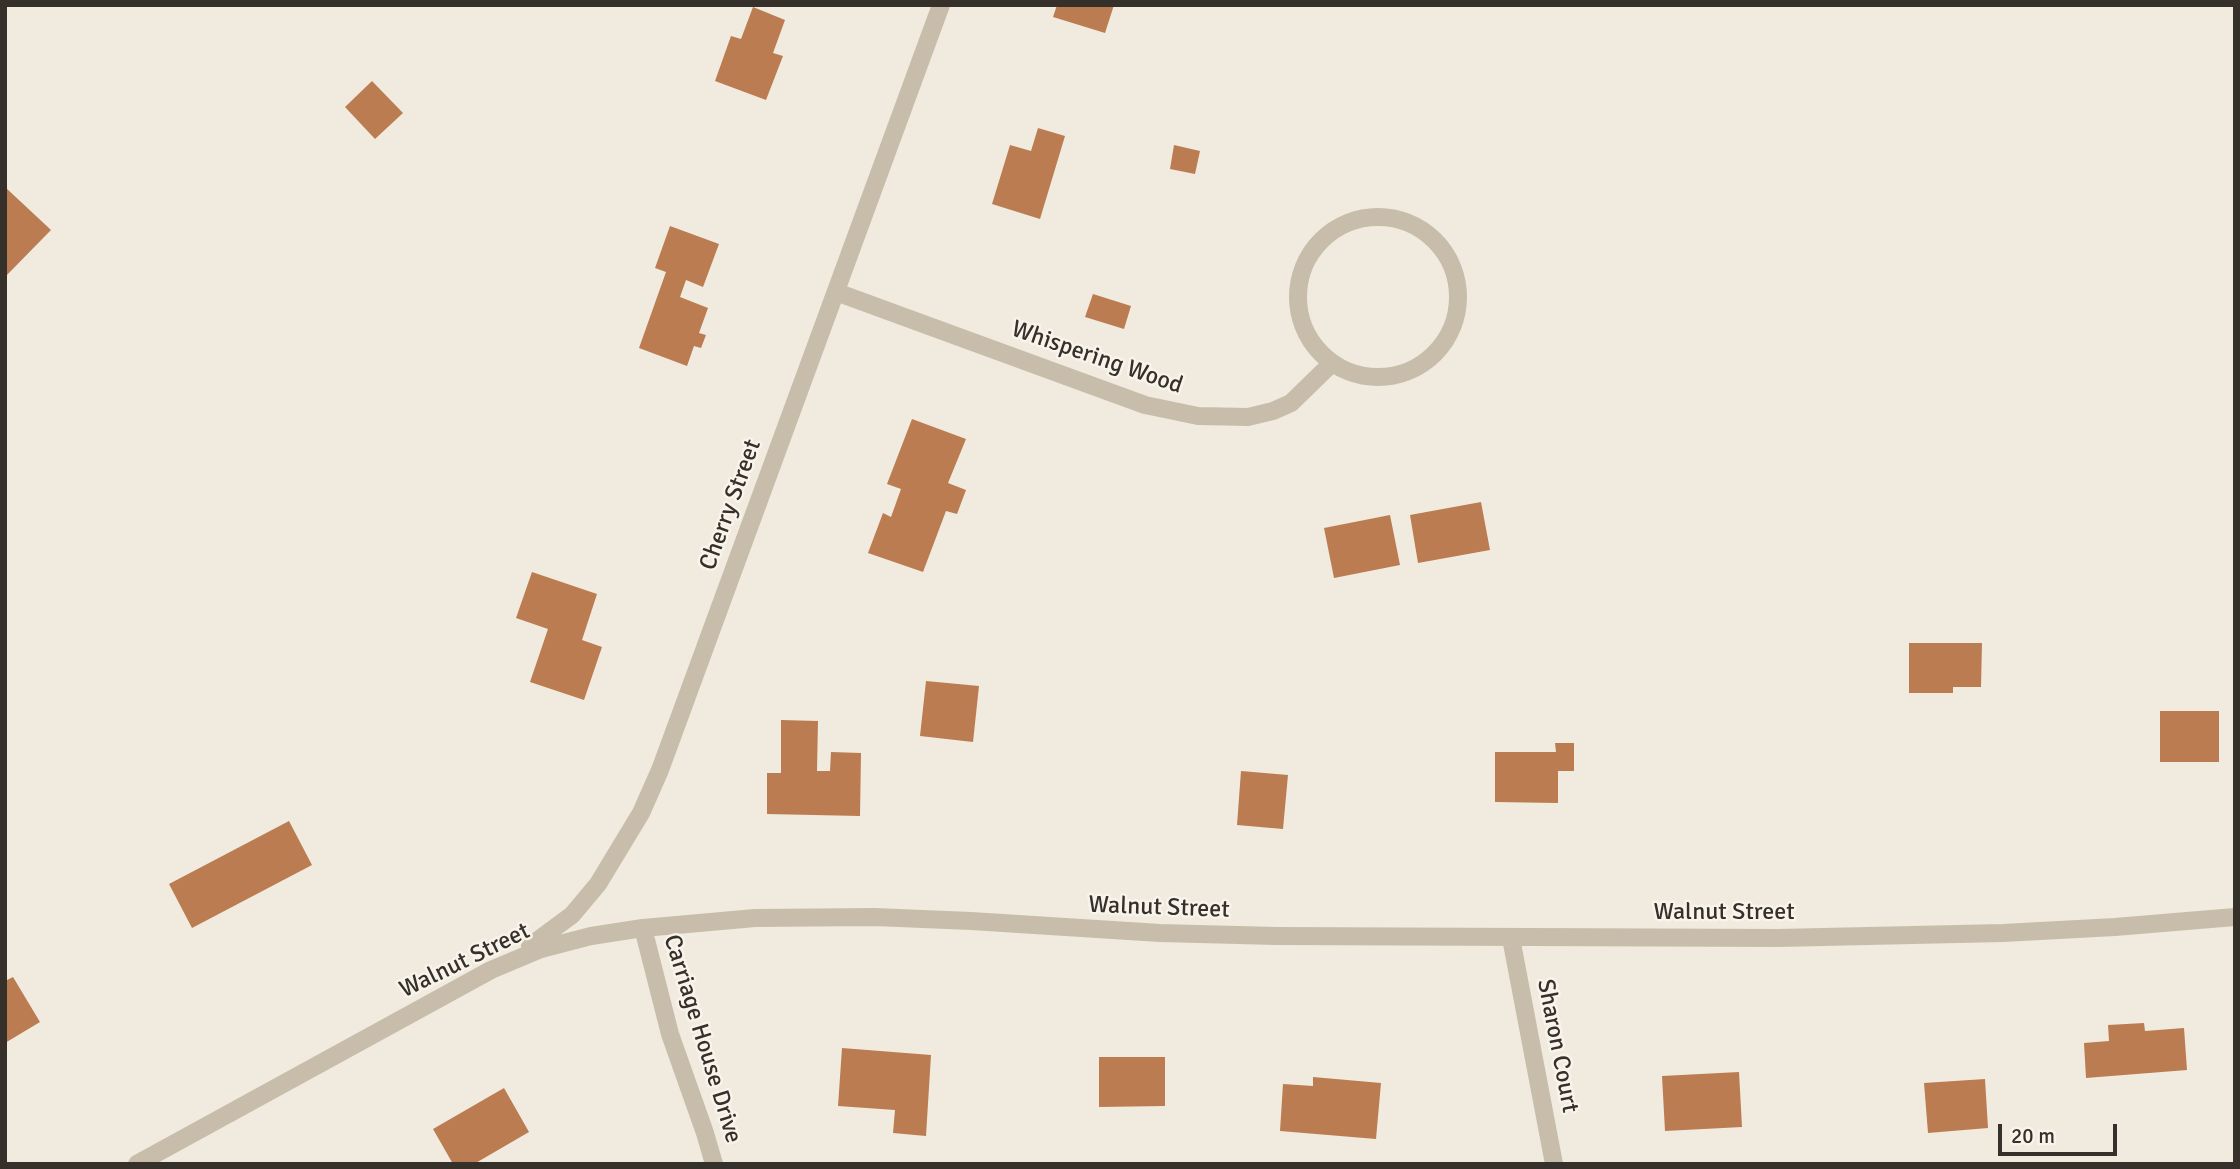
<!DOCTYPE html>
<html>
<head>
<meta charset="utf-8">
<style>
  body { margin:0 }
  #map { position:relative; width:2240px; height:1169px; overflow:hidden; background:#f0ebde; font-family:Signika,sans-serif }
  canvas { display:block }
  .frame { position:absolute; inset:0; border:7px solid #36302a; pointer-events:none }
  .scale { position:absolute; left:1998px; top:1124px; width:119px; height:32px; box-sizing:border-box; border:4px solid #36302a; border-top:0; padding-left:9px; font-size:21px; line-height:24px; white-space:nowrap; color:#36302a; -webkit-text-stroke:5px #f8f4eb; paint-order:stroke }
</style>
</head>
<body>
<div id="map">
<canvas width="2240" height="1169"></canvas>
<div class="frame"></div>
<div class="scale">20 m</div>
</div>
<script>
const g = document.querySelector('canvas').getContext('2d');
g.lineJoin = 'round';
function paint(path, color) {
  g.fillStyle = color;
  g.fill(path, 'evenodd');
}
function poly(rows) {
  const path = new Path2D();
  for (const r of rows) {
    if (r.length === 3) {
      path.moveTo(r[0] + r[2], r[1]);
      path.arc(r[0], r[1], r[2], 0, 2 * Math.PI);
      continue;
    }
    path.moveTo(r[0], r[1]);
    for (let i = 2; i < r.length; i += 2) path.lineTo(r[i], r[i + 1]);
  }
  return path;
}
function stroke(path, color, width, dash) {
  g.strokeStyle = color;
  g.lineWidth = width;
  g.lineCap = dash ? 'butt' : 'round';
  g.setLineDash(dash || []);
  g.stroke(path);
}
function drawText(font, color, halo, rows, align = 'center') {
  g.font = font + ' Signika,sans-serif';
  g.lineWidth = 5;
  g.setLineDash([]);
  g.textBaseline = 'middle';
  g.strokeStyle = halo;
  g.fillStyle = color;
  for (const [text, x, y, turn = 0] of rows) {
    g.save();
    g.translate(x, y);
    g.rotate((+turn || 0) * Math.PI / 180);
    g.textAlign = isNaN(turn) ? turn : align;
    if (halo) g.strokeText(text, 0, 0);
    g.fillText(text, 0, 0);
    g.restore();
  }
}
paint(poly([
  [1057,5,1114,5,1105,33,1053,17],
  [753,7,785,20,773,53,783,56,766,100,715,81,731,36,741,39],
  [372,81,403,113,375,139,345,107],
  [1038,128,1065,136,1040,219,992,204,1010,145,1031,151],
  [1174,145,1200,151,1195,174,1170,169],
  [5,187,51,230,5,277],
  [670,226,719,244,703,287,686,280,680,297,708,308,699,333,706,335,701,348,694,346,687,366,639,348,666,272,655,268],
  [1093,294,1131,306,1124,329,1085,317],
  [912,419,966,439,948,483,966,490,957,514,946,511,923,572,868,553,883,513,891,517,901,489,887,484],
  [1481,502,1490,550,1418,563,1410,515],
  [1390,515,1400,565,1334,578,1324,528],
  [532,572,597,594,582,640,602,647,584,700,530,682,548,629,516,618],
  [1909,643,1982,643,1981,687,1953,687,1953,693,1909,693],
  [926,681,979,686,973,742,920,736],
  [2160,711,2219,711,2219,762,2160,762],
  [781,720,818,721,817,771,830,771,831,752,861,753,860,816,767,814,767,773,781,773],
  [1555,743,1574,743,1574,771,1558,771,1558,803,1495,802,1495,752,1556,752],
  [1241,771,1288,775,1283,829,1237,825],
  [289,821,312,865,192,928,169,884],
  [13,977,40,1022,5,1043,5,981],
  [2144,1023,2145,1031,2184,1028,2187,1070,2086,1078,2084,1043,2109,1041,2108,1025],
  [842,1048,931,1055,926,1136,893,1133,895,1110,838,1106],
  [1099,1057,1165,1057,1165,1106,1099,1107],
  [1739,1072,1742,1127,1665,1131,1662,1076],
  [1313,1077,1381,1083,1376,1139,1280,1131,1283,1084,1313,1086],
  [1985,1079,1988,1128,1928,1133,1924,1083],
  [504,1088,529,1132,474,1164,453,1164,433,1129]
]), '#bb7c52');
stroke(poly([
  [1378,297,80],
  [836,292,1145,405,1198,416,1248,417,1273,411,1291,403,1332,363],
  [643,928,670,1034,705,1133,714,1164],
  [1511,938,1554,1164],
  [530,946,572,915,598,884,641,813,660,770,941,5],
  [137,1164,491,970,541,949,591,936,643,928,755,918,875,917,971,921,1160,933,1277,936,1778,938,2003,933,2115,927,2235,917]
]), '#c8bdab', 18);
drawText('24px', '#36302a', '#f8f4eb', [
  ["Whispering Wood",1097,358,19],
  ["Cherry Street",731,505,-70],
  ["Walnut Street",1159,908,2],
  ["Walnut Street",1724,913],
  ["Walnut Street",465,961,-26],
  ["Carriage House Drive",702,1039,73],
  ["Sharon Court",1557,1046,79]
]);
</script>
</body>
</html>
